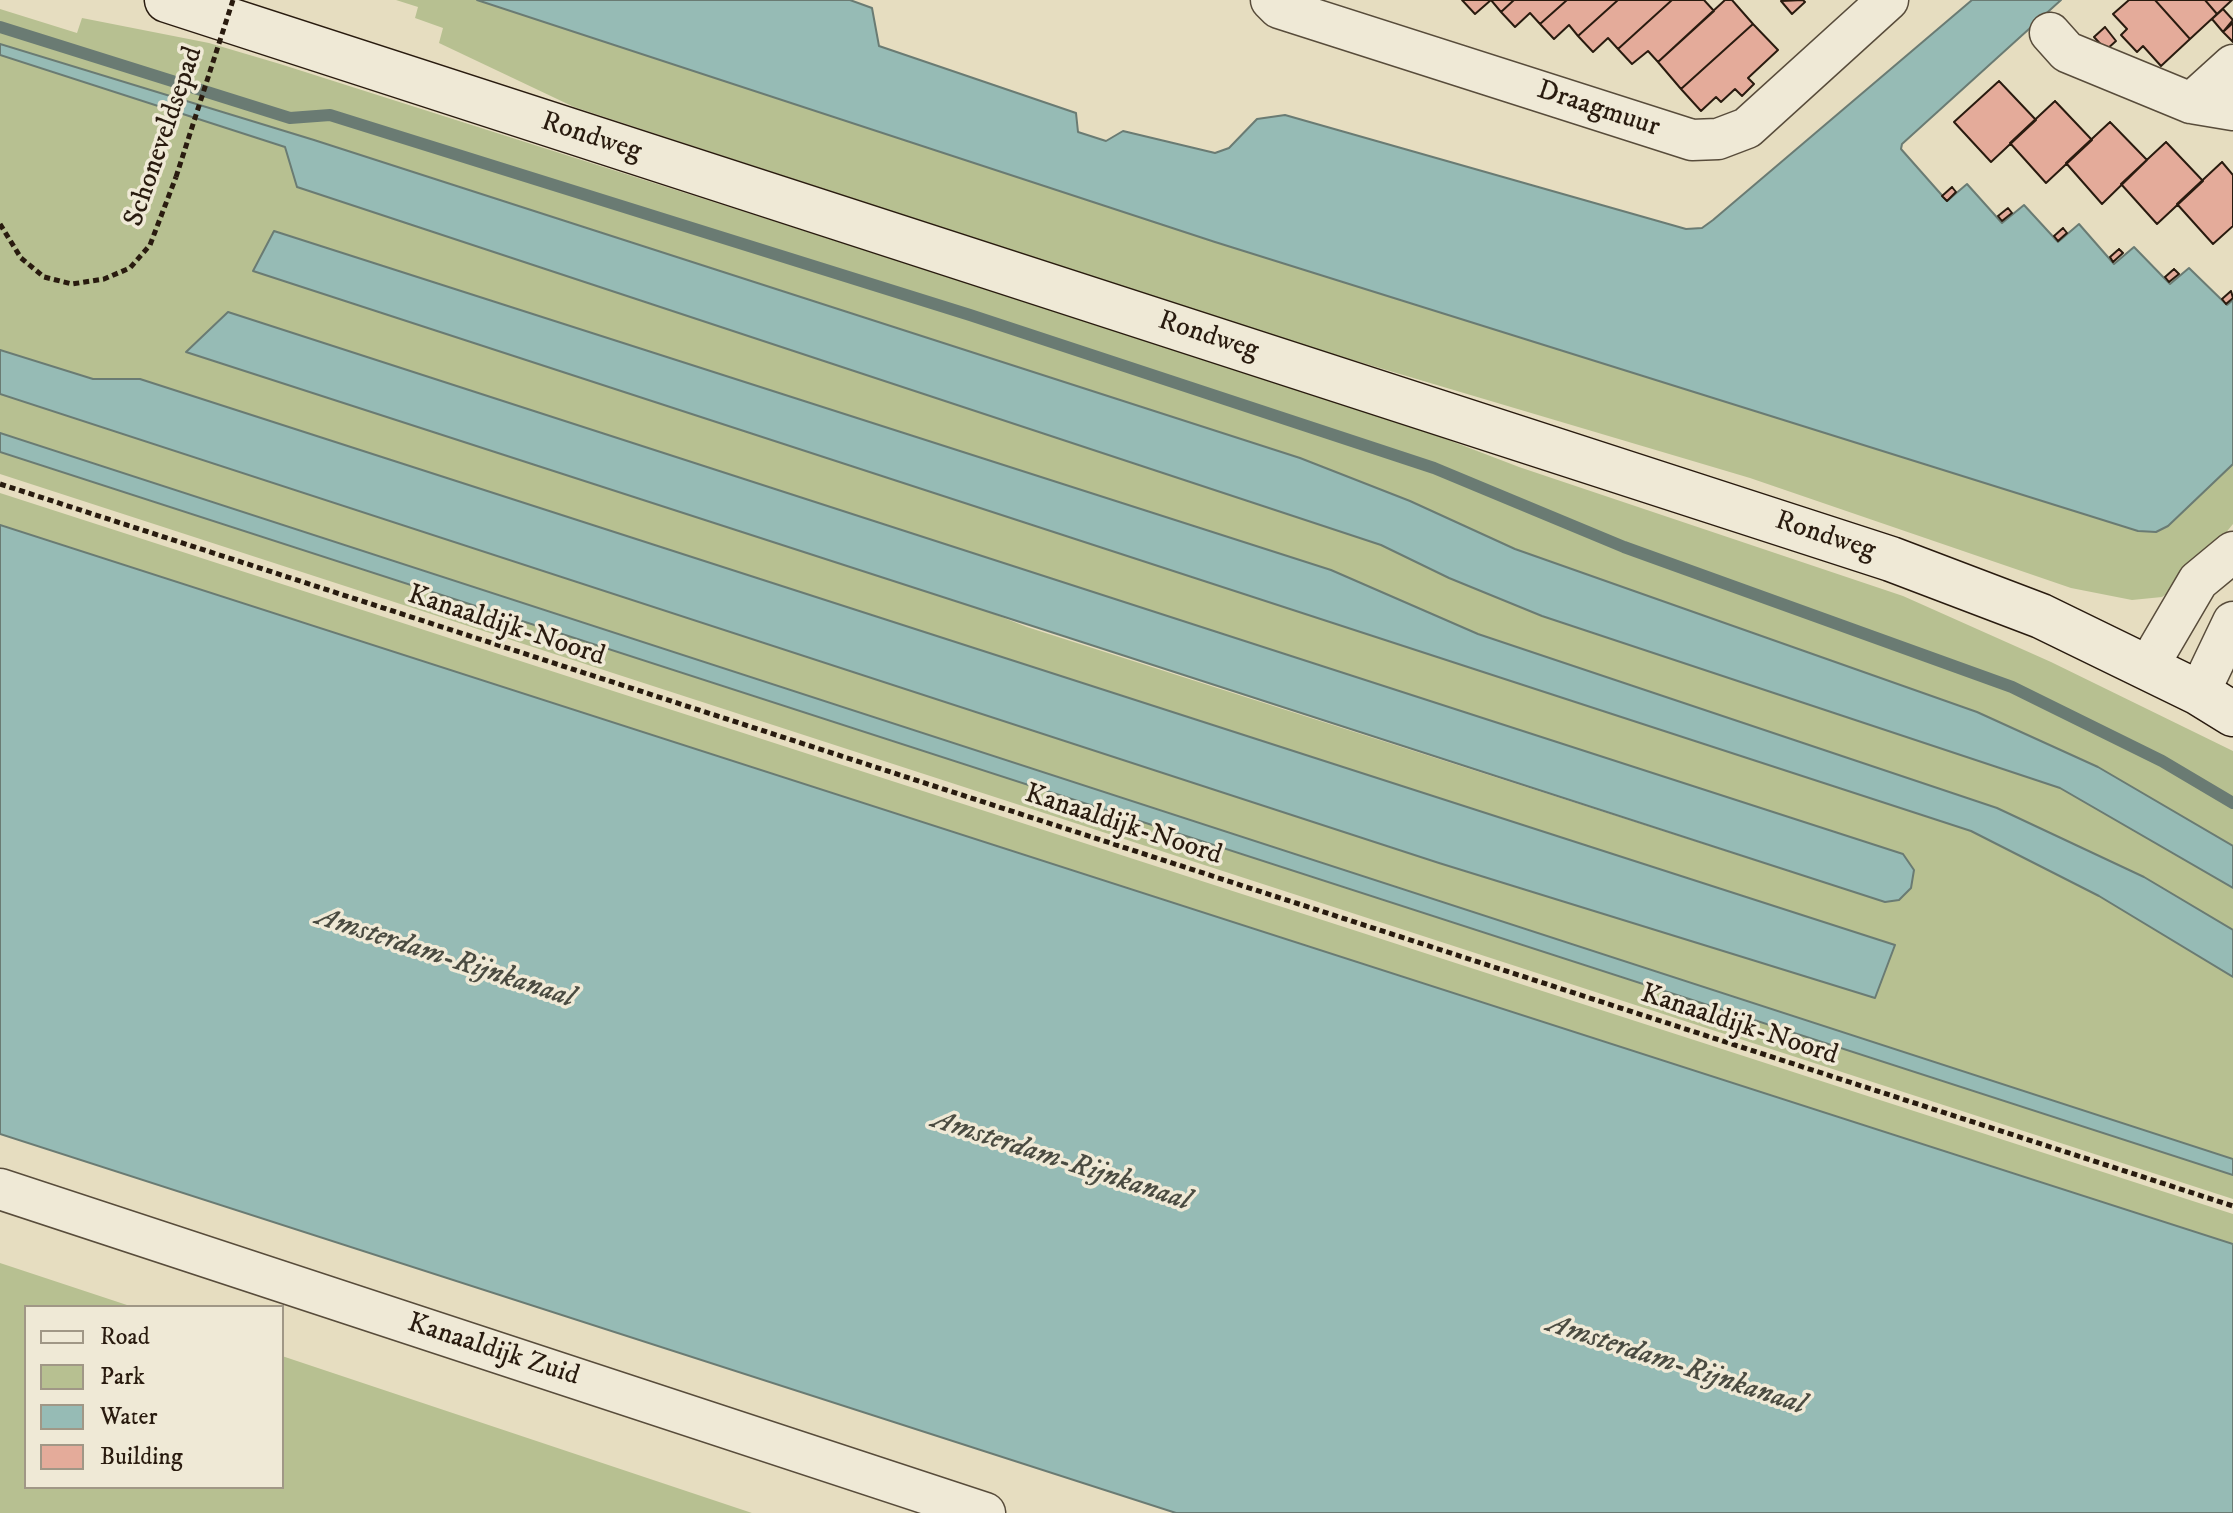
<!DOCTYPE html>
<html>
<head>
<meta charset="utf-8">
<style>
  body { margin:0 }
  #map { position:relative; width:2233px; height:1513px; overflow:hidden; background:#e6ddc0; font-family:"IM FELL DW Pica",serif }
  canvas { display:block }
  .legend { position:absolute; left:24px; top:1305px; width:260px; height:184px; box-sizing:border-box; background:#efe9d6; border:2px solid #a09786; margin:0; padding:10px 14px; list-style:none; font-size:24px; color:#291b0f }
  .legend li { display:flex; align-items:center; gap:16px; height:40px }
  .legend b { width:40px; border:2px solid #a09786 }
</style>
</head>
<body>
<div id="map">
<canvas width="2233" height="1513"></canvas>
<ul class="legend">
<li><b style="height:10px;background:#efe9d6"></b>Road</li>
<li><b style="height:22px;background:#b7c091"></b>Park</li>
<li><b style="height:22px;background:#96bbb5"></b>Water</li>
<li><b style="height:22px;background:#e4ab9a"></b>Building</li>
</ul>
</div>
<script>
const g = document.querySelector('canvas').getContext('2d');
g.lineJoin = 'round';
function paint(path, color) {
  g.fillStyle = color;
  g.fill(path, 'evenodd');
}
function poly(rows) {
  const path = new Path2D();
  for (const r of rows) {
    path.moveTo(r[0], r[1]);
    for (let i = 2; i < r.length; i += 2) path.lineTo(r[i], r[i + 1]);
  }
  return path;
}
function stroke(path, color, width, dash) {
  g.strokeStyle = color;
  g.lineWidth = width;
  g.lineCap = dash ? 'butt' : 'round';
  g.setLineDash(dash || []);
  g.stroke(path);
}
function drawText(font, color, halo, rows, align = 'center') {
  g.font = font + ' "IM FELL DW Pica",serif';
  g.lineWidth = 7;
  g.setLineDash([]);
  g.textBaseline = 'middle';
  g.strokeStyle = halo;
  g.fillStyle = color;
  for (const [text, x, y, turn = 0] of rows) {
    g.save();
    g.translate(x, y);
    g.rotate((+turn || 0) * Math.PI / 180);
    g.textAlign = isNaN(turn) ? turn : align;
    if (halo) g.strokeText(text, 0, 0);
    g.fillText(text, 0, 0);
    g.restore();
  }
}
paint(poly([
  [396,0,477,0,1215,242,2138,531,2168,526,2233,464,2233,524,2188,579,2162,597,2132,600,2071,588,1750,478,1282,339,574,107,439,43,443,28,415,18,418,7],
  [0,9,77,33,82,18,209,43,280,64,1386,416,1519,467,1903,596,2051,662,2233,751,2233,846,2098,767,1977,712,1515,549,1410,501,1300,458,314,140,0,44],
  [0,55,285,147,1381,545,1449,578,1542,616,2060,788,2233,888,2233,930,2143,877,1997,808,1478,634,1331,570,274,231,253,271,1971,831,2099,896,2233,977,2233,1159,0,433,0,394,1439,863,1875,998,1895,945,140,379,93,379,0,350],
  [228,312,1903,854,1914,870,1899,900,1885,902,1027,627],
  [0,452,2233,1175,2233,1199,0,474],
  [0,493,2233,1214,2233,1244,0,525],
  [0,1263,133,1307,26,1307,26,1487,282,1487,282,1356,752,1513,0,1513]
]), '#b7c091');
const water = poly([
  [477,0,850,0,872,8,879,46,1076,113,1078,132,1106,141,1123,131,1215,153,1229,148,1257,119,1285,115,1686,229,1702,228,1713,220,1972,0,2061,0,1902,144,1901,149,1947,201,1967,184,2002,223,2024,205,2058,242,2079,224,2114,264,2134,247,2170,284,2189,268,2227,305,2233,300,2233,464,2168,526,2156,532,2138,531,1215,242,477,0],
  [0,44,314,140,1300,458,1410,501,1515,549,1977,712,2098,767,2233,846,2233,888,2060,788,1542,616,1449,578,1381,545,297,187,285,147,0,55,0,44],
  [274,231,1331,570,1478,634,1997,808,2144,877,2233,930,2233,977,2099,896,1971,831,253,271,274,231],
  [228,312,1903,854,1914,870,1911,888,1899,900,1885,902,186,352,228,312],
  [0,350,93,379,140,379,1895,945,1875,998,1439,863,0,394,0,350],
  [0,433,2233,1159,2233,1175,0,452,0,433],
  [0,525,2233,1244,2233,1513,1176,1513,0,1134,0,525]
]);
paint(water, '#96bbb5');
stroke(water, '#6a7b73', 2);
stroke(poly([
  [0,27,290,118,330,115,970,315,1434,468,1624,547,2012,687,2162,761,2233,803]
]), '#6a7b73', 12);
const building = poly([
  [1462,0,1514,0,1501,12,1491,0,1475,14,1462,0],
  [1514,0,1567,0,1540,24,1530,13,1515,27,1501,12,1514,0],
  [1567,0,1618,0,1578,36,1569,25,1554,39,1540,24,1567,0],
  [1618,0,1672,0,1618,49,1608,38,1593,52,1578,36,1618,0],
  [1672,0,1704,0,1714,11,1658,62,1648,51,1632,64,1618,49,1672,0],
  [1725,0,1732,0,1753,24,1681,89,1658,62,1725,0],
  [1803,0,1805,2,1792,14,1781,1,1803,0],
  [2129,0,2155,0,2190,39,2161,66,2143,46,2137,52,2121,35,2127,29,2113,14,2129,0],
  [2155,0,2205,0,2217,14,2190,39,2155,0],
  [2205,0,2232,0,2217,14,2205,0],
  [2223,9,2233,20,2223,32,2212,19,2223,9],
  [2233,23,2233,42,2223,32,2233,23],
  [1753,24,1778,50,1748,78,1754,84,1742,96,1735,89,1721,102,1716,97,1701,111,1681,89,1753,24],
  [2105,27,2116,41,2106,50,2094,37,2105,27],
  [1999,81,2036,120,1991,162,1954,122,1999,81],
  [2055,101,2092,140,2046,183,2010,143,2055,101],
  [2110,122,2147,160,2102,204,2066,163,2110,122],
  [2166,142,2203,181,2157,224,2121,184,2166,142],
  [2222,162,2233,175,2233,226,2213,244,2177,204,2222,162],
  [1952,187,1956,192,1947,201,1942,196,1952,187],
  [2008,208,2012,213,2002,221,1998,216,2008,208],
  [2063,228,2067,233,2058,241,2054,236,2063,228],
  [2119,249,2123,253,2113,262,2110,257,2119,249],
  [2174,269,2179,274,2169,282,2165,277,2174,269],
  [2231,291,2233,298,2226,304,2222,299,2231,291]
]);
paint(building, '#e4ab9a');
stroke(building, '#291b0f', 2);
const minor = poly([
  [1271,0,1279,8,1692,140,1718,139,1747,128,1888,0],
  [2050,33,2067,52,2191,103],
  [2233,65,2191,103,2233,110],
  [2147,668,2198,581,2233,552],
  [2199,693,2233,622],
  [0,1189,985,1513]
]);
const secondary = poly([
  [167,0,1891,559,2041,616,2199,693,2233,714]
]);
stroke(minor, '#584c3b', 43);
stroke(secondary, '#291b0f', 47);
stroke(poly([
  [0,224,21,258,44,277,72,284,104,279,130,268,150,245,176,177],
  [0,484,2233,1206]
]), '#291b0f', 5, [6, 4]);
stroke(minor, '#efe9d6', 40);
stroke(secondary, '#efe9d6', 44);
stroke(poly([
  [176,177,233,0]
]), '#291b0f', 5, [6, 4]);
drawText('28px', '#291b0f', '#efe9d6', [
  ["Draagmuur",1598,110,18],
  ["Schoneveldsepad",165,137,-71],
  ["Rondweg",591,138,18],
  ["Rondweg",1208,337,18],
  ["Rondweg",1825,537,18],
  ["Kanaaldijk-Noord",506,627,18],
  ["Kanaaldijk-Noord",1123,826,18],
  ["Kanaaldijk-Noord",1739,1026,18],
  ["Kanaaldijk Zuid",493,1351,18]
]);
drawText('italic 30px', '#4a4b41', '#efe9d6', [
  ["Amsterdam-Rijnkanaal",445,959,18],
  ["Amsterdam-Rijnkanaal",1061,1162,18],
  ["Amsterdam-Rijnkanaal",1676,1366,18]
]);
</script>
</body>
</html>
